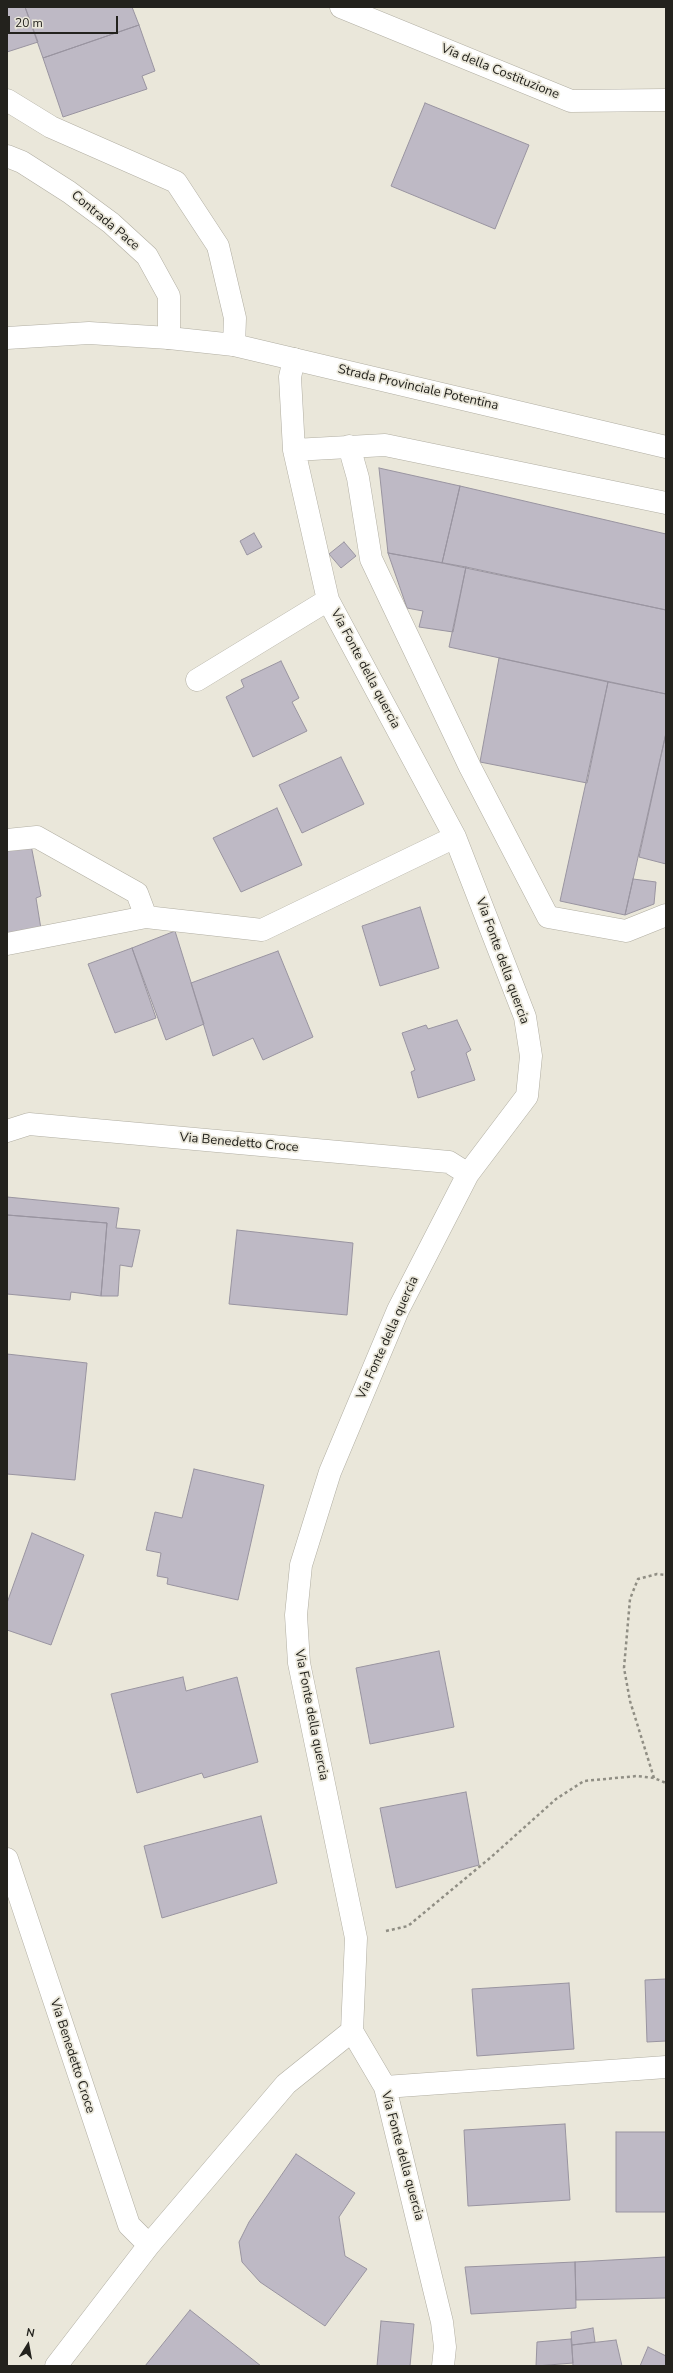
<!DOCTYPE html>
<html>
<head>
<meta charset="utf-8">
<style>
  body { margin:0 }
  #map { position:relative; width:673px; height:2373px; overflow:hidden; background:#eae7da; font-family:"Nunito Sans",sans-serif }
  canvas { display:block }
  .frame { position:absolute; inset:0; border:8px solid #23221d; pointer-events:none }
  .north { position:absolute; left:8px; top:2325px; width:40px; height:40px; -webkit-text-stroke:3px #eae7da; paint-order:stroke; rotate:11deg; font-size:11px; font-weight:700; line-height:16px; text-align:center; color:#23221d }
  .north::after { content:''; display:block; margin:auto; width:14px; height:18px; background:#23221d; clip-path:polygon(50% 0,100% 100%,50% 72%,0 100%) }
  .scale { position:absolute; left:8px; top:16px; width:110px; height:18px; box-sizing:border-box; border:2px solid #23221d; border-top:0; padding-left:5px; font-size:12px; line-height:14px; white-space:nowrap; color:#23221d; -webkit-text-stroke:3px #eae7da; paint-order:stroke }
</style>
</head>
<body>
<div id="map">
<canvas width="673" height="2373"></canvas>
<div class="frame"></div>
<div class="north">N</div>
<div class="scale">20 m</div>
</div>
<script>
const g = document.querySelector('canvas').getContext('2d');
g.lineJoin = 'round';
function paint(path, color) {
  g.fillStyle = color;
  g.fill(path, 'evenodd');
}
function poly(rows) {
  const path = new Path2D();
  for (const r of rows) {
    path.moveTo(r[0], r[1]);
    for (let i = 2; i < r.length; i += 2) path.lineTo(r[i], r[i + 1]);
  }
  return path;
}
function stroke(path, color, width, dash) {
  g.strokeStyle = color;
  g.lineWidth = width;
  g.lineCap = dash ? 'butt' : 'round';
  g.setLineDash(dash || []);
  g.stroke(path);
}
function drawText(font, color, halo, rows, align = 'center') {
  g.font = font + ' "Nunito Sans",sans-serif';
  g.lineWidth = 3.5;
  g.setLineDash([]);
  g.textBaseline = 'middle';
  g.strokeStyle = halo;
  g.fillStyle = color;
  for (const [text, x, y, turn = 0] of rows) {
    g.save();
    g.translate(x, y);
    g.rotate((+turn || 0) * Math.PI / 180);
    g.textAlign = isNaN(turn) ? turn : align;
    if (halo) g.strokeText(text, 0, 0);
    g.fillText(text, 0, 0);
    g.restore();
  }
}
const building = poly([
  [7,7,25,7,38,42,7,52,7,7],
  [25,7,132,7,139,25,43,58,25,7],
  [139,25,155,71,142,76,147,89,63,117,43,58,139,25],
  [425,103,529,145,495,229,391,186,425,103],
  [379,468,460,486,442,563,388,553,379,468],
  [460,486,666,534,666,610,442,563,460,486],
  [254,533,262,547,247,555,240,541,254,533],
  [344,542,356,556,341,568,329,554,344,542],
  [388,553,466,567,453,632,419,627,423,611,407,608,388,553],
  [466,567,666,610,666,694,449,647,466,567],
  [499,658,608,682,587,783,480,762,499,658],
  [281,661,299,698,292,702,307,731,253,757,226,697,244,687,241,680,281,661],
  [608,682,666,694,666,733,625,915,560,901,608,682],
  [666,733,666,864,639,857,666,733],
  [341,757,364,804,302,833,279,785,341,757],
  [277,808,302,865,241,892,213,838,277,808],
  [31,845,41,896,36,898,41,929,7,934,7,849,31,845],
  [633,879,656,882,654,904,625,915,633,879],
  [420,907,439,968,380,986,362,926,420,907],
  [175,931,204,1024,166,1040,132,948,175,931],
  [132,948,156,1018,115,1033,88,964,132,948],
  [278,951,313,1037,263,1060,253,1038,213,1056,191,983,278,951],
  [457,1020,471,1050,466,1053,475,1080,418,1098,411,1072,415,1070,402,1033,426,1025,428,1029,457,1020],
  [7,1197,119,1208,116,1228,140,1230,132,1267,120,1265,118,1296,101,1296,107,1223,7,1215,7,1197],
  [7,1215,107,1223,101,1296,71,1292,70,1300,7,1294,7,1215],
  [237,1230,353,1243,347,1315,229,1304,237,1230],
  [7,1354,87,1363,75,1480,7,1474,7,1354],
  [194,1469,264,1485,238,1600,167,1584,168,1578,157,1576,161,1553,146,1550,155,1512,182,1518,194,1469],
  [32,1533,84,1555,51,1645,7,1630,7,1603,32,1533],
  [439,1651,454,1727,370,1744,356,1668,439,1651],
  [183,1677,186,1691,237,1677,258,1762,204,1778,202,1773,137,1793,111,1694,183,1677],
  [466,1792,479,1865,396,1888,380,1808,466,1792],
  [261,1816,277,1883,162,1918,144,1846,261,1816],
  [666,1979,666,2041,647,2042,645,1980,666,1979],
  [569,1983,574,2049,477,2056,472,1989,569,1983],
  [565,2124,570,2200,468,2206,464,2130,565,2124],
  [616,2132,666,2132,666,2212,616,2212,616,2132],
  [296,2154,355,2193,339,2217,345,2256,367,2269,325,2326,260,2282,242,2262,239,2242,249,2222,296,2154],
  [666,2257,666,2298,576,2300,575,2262,666,2257],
  [575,2262,576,2308,471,2314,465,2267,575,2262],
  [190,2310,261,2366,145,2366,190,2310],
  [381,2321,414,2324,410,2366,377,2366,381,2321],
  [593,2328,595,2342,572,2345,571,2332,593,2328],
  [571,2339,573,2363,536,2366,537,2342,571,2339],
  [616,2340,622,2366,573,2366,572,2345,616,2340],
  [648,2347,666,2356,666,2366,640,2366,648,2347]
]);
paint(building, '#beb9c5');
stroke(building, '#9994a0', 1);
const minor = poly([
  [341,7,571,101,666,100],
  [7,100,51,127,176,182,218,246,235,318,234,345],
  [7,156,22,162,69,192,111,223,147,256,169,296,169,338],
  [294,359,290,377,294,450,328,600,455,837,525,1017,531,1056,527,1096,468,1174,398,1310,330,1472,301,1565,296,1615,299,1663,356,1938,352,2031,385,2087,442,2322,445,2347,443,2366],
  [349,446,358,478,371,559,470,767,548,917,626,931,666,915],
  [294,450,385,445,666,503],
  [197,680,328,600],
  [7,840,37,837,137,893,146,917],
  [7,944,146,917,262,930,455,837],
  [7,1131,29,1124,449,1162,468,1174],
  [7,1859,129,2225,149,2245],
  [385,2087,666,2067],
  [56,2366,149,2245,286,2084,352,2031]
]);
const major = poly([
  [7,338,89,333,169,338,234,345,666,447]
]);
stroke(minor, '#b1aea2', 23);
stroke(major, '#b1aea2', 23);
stroke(poly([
  [654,1778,630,1701,624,1668,630,1599,638,1579,657,1574,666,1575],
  [386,1931,408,1926,490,1858,556,1799,584,1781,637,1776,654,1778,666,1783]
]), '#908e84', 2.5, [3, 3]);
stroke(minor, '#fff', 22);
stroke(major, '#fff', 22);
drawText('13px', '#23221d', '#eae7da', [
  ["Via della Costituzione",500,72,22],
  ["Contrada Pace",105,221,40],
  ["Strada Provinciale Potentina",418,388,13],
  ["Via Fonte della quercia",365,669,62],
  ["Via Fonte della quercia",502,961,70],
  ["Via Benedetto Croce",239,1143,5],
  ["Via Fonte della quercia",388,1338,-66],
  ["Via Fonte della quercia",311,1715,79],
  ["Via Benedetto Croce",72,2056,72],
  ["Via Fonte della quercia",402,2156,75]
]);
</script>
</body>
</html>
